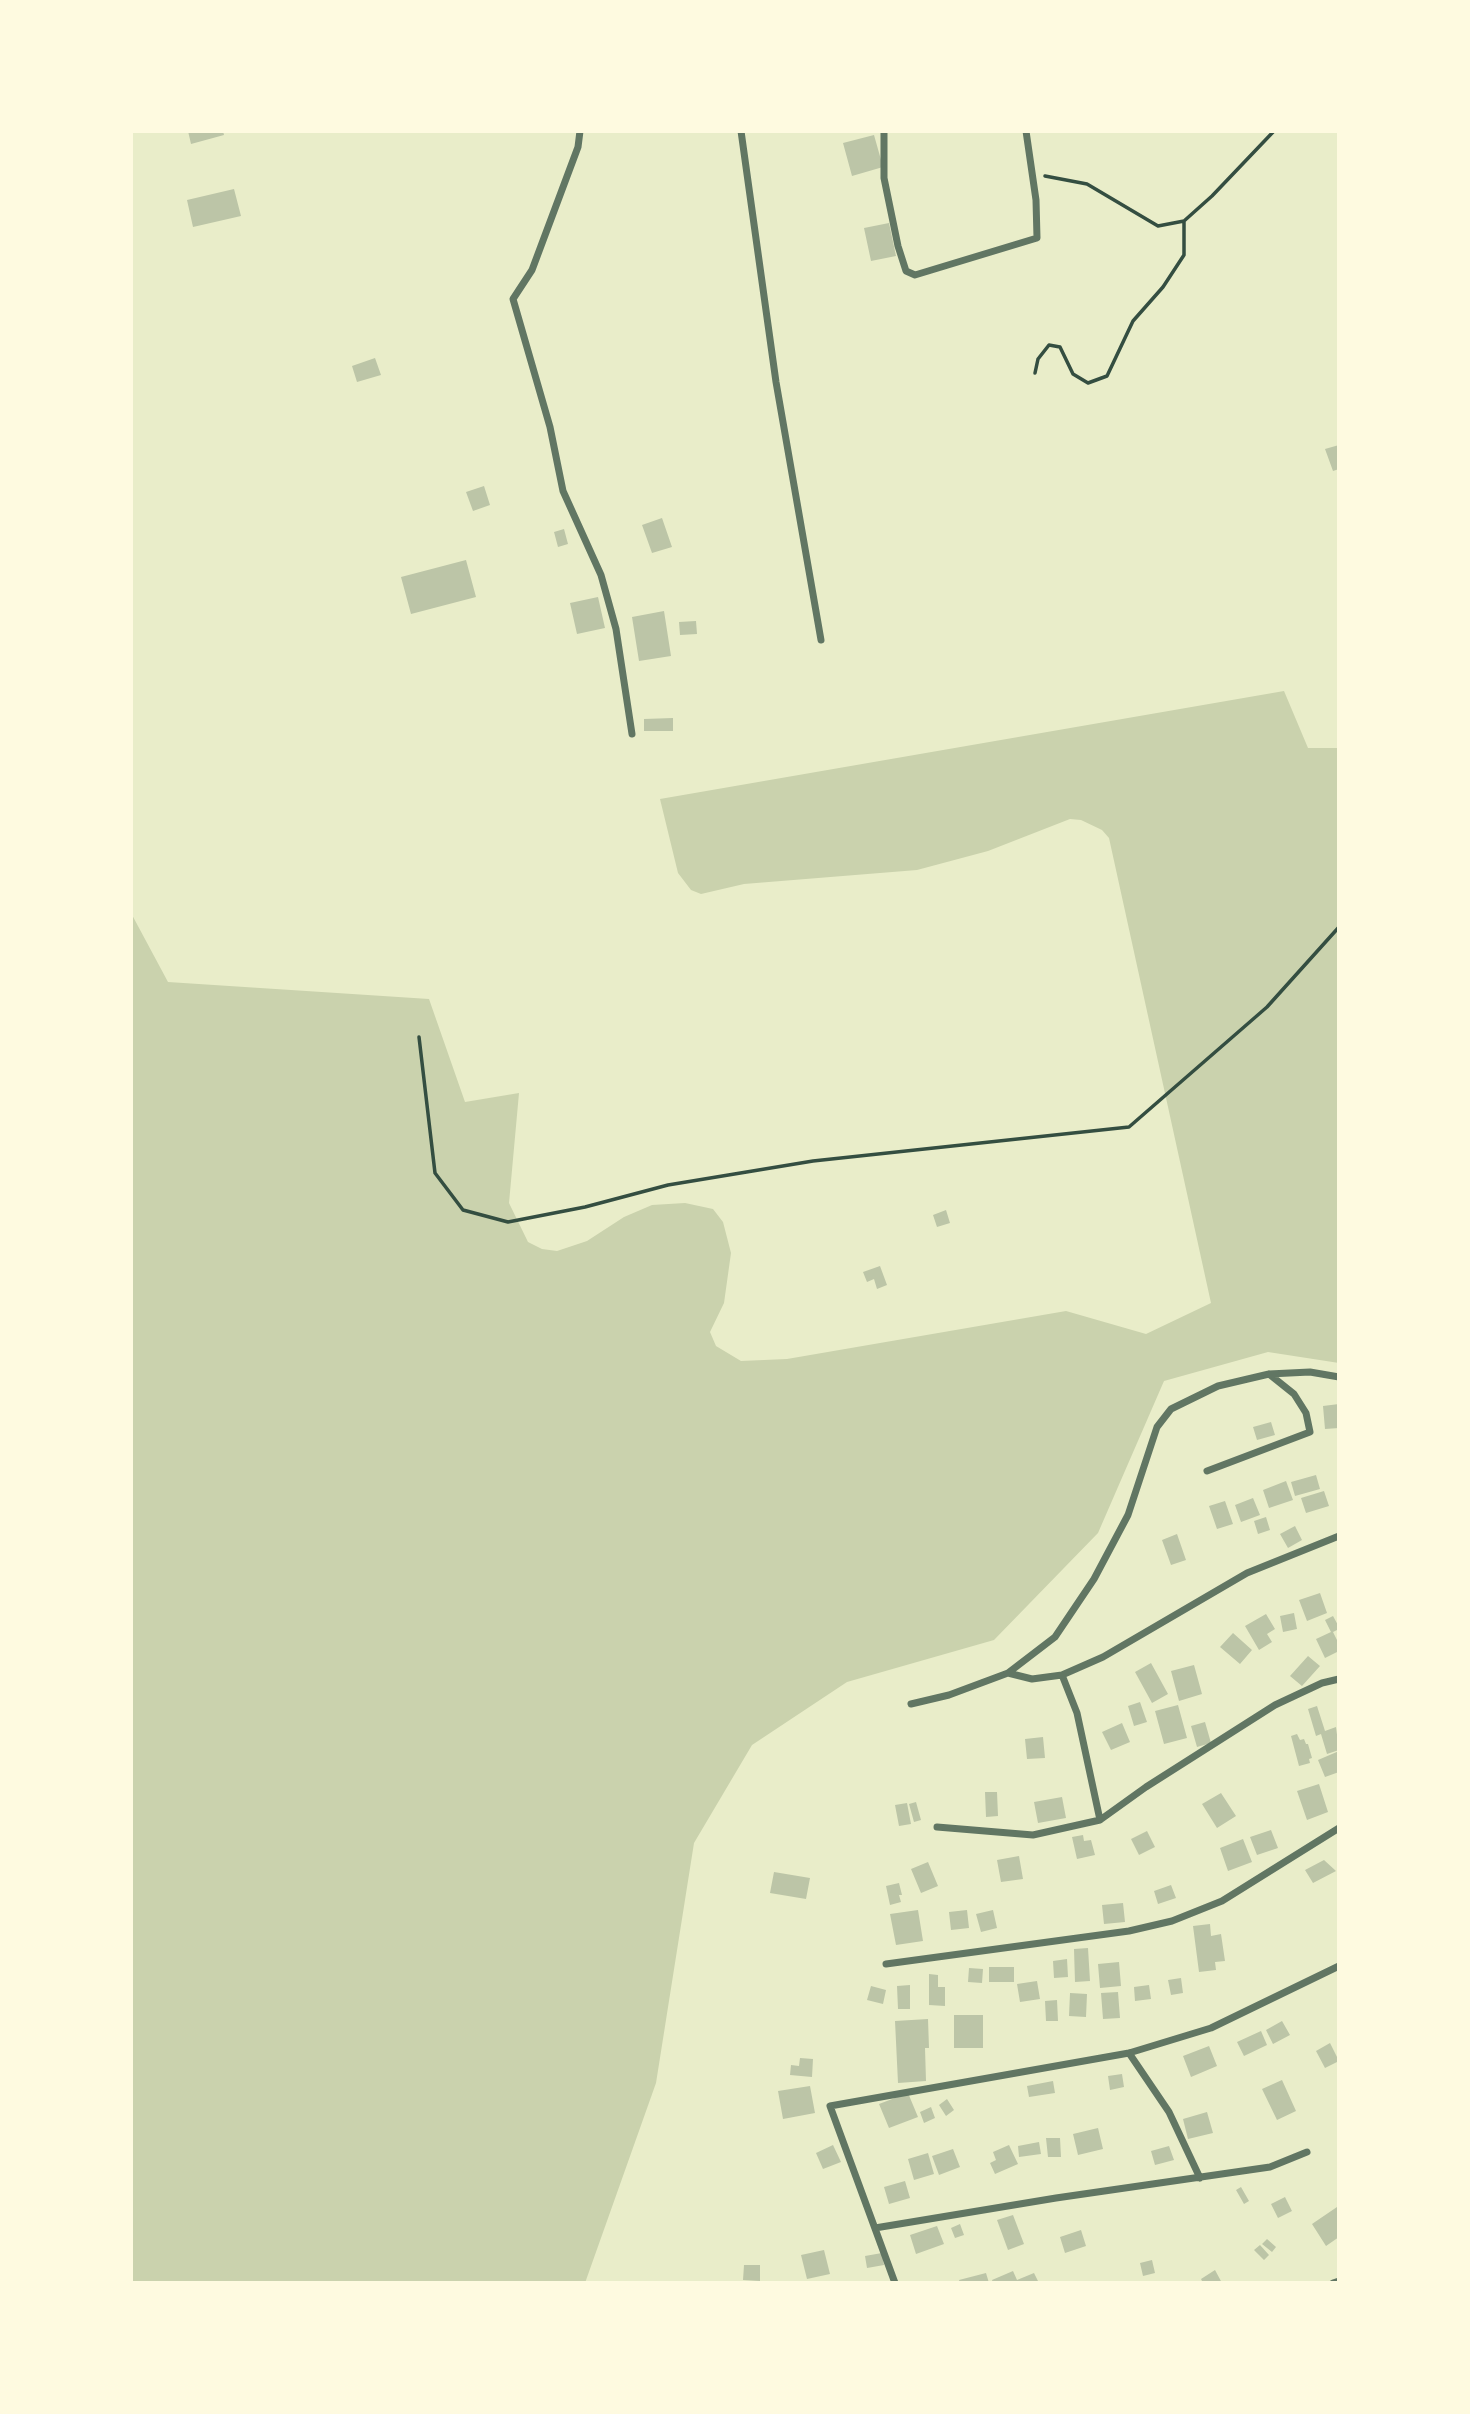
<!DOCTYPE html>
<html>
<head>
<meta charset="utf-8">
<style>
  body { margin:0 }
  #map { position:relative; width:1470px; height:2414px; overflow:hidden; background:#e9edc9; font-family:Montserrat,sans-serif }
  canvas { display:block }
  .frame { position:absolute; inset:0; border:133px solid #fefae0; pointer-events:none }
</style>
</head>
<body>
<div id="map">
<canvas width="1470" height="2414"></canvas>
<div class="frame"></div>
</div>
<script>
const g = document.querySelector('canvas').getContext('2d');
g.lineJoin = 'round';
function paint(path, color) {
  g.fillStyle = color;
  g.fill(path, 'evenodd');
}
function poly(rows) {
  const path = new Path2D();
  for (const r of rows) {
    path.moveTo(r[0], r[1]);
    for (let i = 2; i < r.length; i += 2) path.lineTo(r[i], r[i + 1]);
  }
  return path;
}
function stroke(path, color, width, dash) {
  g.strokeStyle = color;
  g.lineWidth = width;
  g.lineCap = dash ? 'butt' : 'round';
  g.setLineDash(dash || []);
  g.stroke(path);
}
paint(poly([
  [1284,691,1308,748,1339,748,1339,1363,1268,1352,1164,1381,1098,1533,994,1640,847,1682,752,1745,694,1843,656,2083,585,2283,131,2283,131,913,168,982,429,999,465,1102,519,1093,509,1203,528,1242,542,1249,557,1251,587,1241,624,1217,652,1205,685,1203,713,1209,723,1222,731,1253,724,1303,710,1332,716,1346,741,1361,787,1359,1066,1311,1146,1334,1211,1303,1109,838,1102,830,1081,820,1070,819,988,851,917,870,744,884,701,894,691,890,678,873,660,799]
]), '#cad2ad');
paint(poly([
  [188,131,223,131,224,135,191,144],
  [874,135,883,167,852,176,843,143],
  [234,189,241,216,193,227,187,200],
  [889,223,896,256,871,261,864,228],
  [375,358,381,375,357,382,352,366],
  [1339,445,1339,469,1333,471,1325,449],
  [484,486,490,505,473,511,466,492],
  [662,518,672,547,652,553,642,525],
  [564,529,568,544,558,547,554,532],
  [466,560,476,597,411,614,401,577],
  [598,597,605,628,577,634,570,603],
  [664,611,671,656,639,661,632,617],
  [696,621,697,634,680,635,679,622],
  [673,718,673,731,644,731,644,719],
  [946,1210,950,1223,937,1227,933,1215],
  [880,1266,887,1285,877,1289,874,1279,867,1282,863,1272],
  [1339,1404,1339,1428,1325,1429,1323,1406],
  [1271,1422,1275,1435,1257,1440,1253,1427],
  [1316,1475,1320,1489,1295,1496,1291,1482],
  [1286,1481,1293,1500,1269,1508,1263,1490],
  [1324,1491,1329,1506,1306,1513,1301,1498],
  [1253,1498,1260,1515,1241,1522,1235,1505],
  [1225,1501,1233,1524,1217,1529,1209,1506],
  [1266,1517,1270,1530,1258,1534,1254,1521],
  [1295,1526,1302,1540,1288,1548,1280,1534],
  [1177,1534,1186,1560,1171,1565,1162,1540],
  [1320,1593,1327,1613,1307,1621,1299,1600],
  [1294,1613,1297,1629,1283,1632,1280,1616],
  [1266,1614,1275,1629,1267,1634,1272,1642,1259,1650,1245,1626],
  [1333,1616,1339,1627,1339,1629,1333,1632,1339,1644,1339,1651,1325,1658,1316,1639,1331,1632,1325,1620],
  [1233,1633,1252,1650,1240,1664,1220,1647],
  [1308,1656,1320,1666,1302,1686,1290,1676],
  [1151,1663,1168,1694,1152,1703,1135,1672],
  [1194,1665,1202,1694,1179,1701,1171,1671],
  [1140,1702,1147,1722,1134,1726,1128,1706],
  [1178,1705,1187,1738,1164,1744,1155,1711],
  [1317,1706,1325,1731,1336,1727,1339,1750,1327,1754,1321,1734,1316,1736,1308,1709],
  [1205,1722,1211,1743,1197,1747,1191,1726],
  [1122,1723,1130,1742,1111,1750,1102,1732],
  [1297,1734,1300,1740,1304,1739,1306,1744,1308,1744,1312,1758,1309,1759,1310,1763,1299,1766,1291,1736],
  [1043,1737,1045,1758,1027,1759,1025,1739],
  [1339,1751,1339,1772,1325,1777,1318,1760],
  [1319,1784,1328,1812,1307,1820,1297,1791],
  [985,1792,997,1792,998,1816,986,1817],
  [1221,1793,1236,1816,1217,1828,1202,1804],
  [1062,1797,1066,1818,1038,1823,1034,1802],
  [916,1802,921,1820,914,1822,909,1804],
  [907,1803,911,1824,899,1826,895,1805],
  [1271,1830,1278,1848,1257,1855,1250,1837],
  [1147,1831,1155,1847,1139,1855,1131,1839],
  [1083,1835,1084,1841,1091,1840,1095,1855,1077,1859,1072,1837],
  [1243,1839,1252,1862,1228,1871,1220,1848],
  [1019,1856,1023,1879,1001,1882,997,1860],
  [1324,1860,1336,1871,1313,1883,1305,1870],
  [928,1862,938,1886,921,1893,911,1869],
  [774,1872,810,1878,806,1899,770,1893],
  [899,1883,902,1895,899,1895,901,1902,890,1905,886,1886],
  [1171,1885,1176,1898,1158,1904,1154,1891],
  [1123,1903,1125,1922,1104,1924,1102,1905],
  [918,1910,923,1941,896,1945,890,1914],
  [967,1910,969,1928,951,1930,949,1912],
  [993,1910,997,1928,981,1932,976,1914],
  [1210,1924,1211,1936,1221,1934,1225,1961,1215,1962,1216,1970,1199,1972,1193,1926],
  [1088,1948,1090,1981,1075,1982,1074,1949],
  [1067,1959,1068,1977,1054,1978,1053,1961],
  [1119,1962,1121,1986,1100,1988,1098,1964],
  [989,1967,1014,1967,1014,1982,989,1982],
  [969,1968,983,1969,982,1983,968,1982],
  [929,1974,938,1975,938,1987,945,1987,945,2006,929,2005],
  [1181,1978,1183,1993,1171,1995,1168,1980],
  [1037,1981,1040,1999,1020,2002,1017,1984],
  [910,1985,910,2009,898,2009,897,1986],
  [1149,1985,1151,1999,1135,2001,1134,1987],
  [871,1986,886,1990,883,2004,867,2000],
  [1118,1992,1120,2018,1103,2019,1101,1993],
  [1070,1993,1087,1994,1086,2017,1069,2016],
  [1057,2000,1058,2021,1046,2021,1045,2001],
  [954,2015,983,2015,983,2048,954,2048],
  [928,2019,929,2048,925,2048,926,2081,898,2083,895,2021],
  [1282,2021,1290,2035,1273,2044,1266,2030],
  [1261,2031,1267,2045,1244,2056,1237,2042],
  [1330,2043,1339,2061,1325,2068,1316,2051],
  [1209,2046,1217,2066,1191,2077,1183,2056],
  [800,2058,813,2059,812,2077,790,2075,791,2065,799,2066],
  [1122,2074,1124,2087,1110,2090,1108,2076],
  [1282,2080,1296,2111,1277,2120,1262,2089],
  [1053,2081,1055,2093,1029,2097,1027,2086],
  [810,2086,815,2113,783,2119,778,2091],
  [908,2093,918,2117,889,2128,879,2104],
  [947,2099,954,2110,946,2116,939,2105],
  [931,2107,935,2118,924,2123,920,2112],
  [1207,2112,1213,2133,1188,2139,1183,2119],
  [1098,2128,1103,2149,1078,2155,1073,2134],
  [1046,2138,1060,2138,1061,2157,1048,2157],
  [1039,2142,1041,2154,1019,2157,1018,2146],
  [833,2145,841,2162,823,2169,816,2153],
  [1009,2145,1018,2164,995,2174,990,2163,996,2160,993,2152],
  [1169,2146,1174,2160,1155,2165,1151,2151],
  [953,2149,960,2167,939,2175,932,2156],
  [928,2153,934,2174,914,2180,908,2159],
  [905,2181,910,2198,889,2204,884,2187],
  [1241,2187,1249,2201,1244,2204,1236,2190],
  [1285,2197,1292,2211,1278,2218,1271,2204],
  [1337,2207,1339,2237,1326,2246,1312,2224],
  [1013,2215,1024,2244,1008,2250,997,2220],
  [960,2224,964,2235,955,2238,951,2228],
  [937,2226,944,2244,916,2254,910,2235],
  [1081,2230,1086,2246,1065,2253,1060,2237],
  [1267,2239,1276,2247,1272,2252,1262,2244],
  [1260,2245,1269,2255,1264,2260,1254,2250],
  [824,2250,830,2274,807,2279,801,2255],
  [882,2253,884,2265,867,2268,865,2256],
  [1152,2260,1155,2273,1143,2276,1140,2263],
  [744,2265,760,2265,760,2281,743,2280],
  [1215,2270,1222,2283,1203,2283,1201,2279],
  [1013,2271,1017,2280,1034,2273,1039,2283,993,2283,992,2280],
  [986,2273,989,2283,960,2283,959,2280]
]), '#bcc5a7');
stroke(poly([
  [1045,176,1087,184,1158,226,1184,221,1212,196,1274,131],
  [1035,373,1038,359,1049,345,1060,347,1073,374,1088,383,1107,376,1133,321,1163,287,1184,255,1184,221],
  [419,1037,435,1173,463,1210,508,1222,585,1207,668,1185,813,1161,1129,1127,1267,1007,1339,927]
]), '#344e41', 3.5);
stroke(poly([
  [580,131,578,147,532,270,513,299,550,427,563,491,601,575,616,629,632,734],
  [741,131,776,382,821,640],
  [884,131,884,178,898,246,906,271,915,275,1037,238,1036,200,1026,131],
  [1207,1471,1310,1432,1306,1413,1294,1394,1269,1374],
  [1008,1673,1032,1679,1062,1675,1103,1657,1247,1573,1339,1536],
  [1062,1675,1077,1713,1100,1820],
  [911,1704,949,1695,1008,1673,1055,1637,1094,1579,1128,1515,1157,1427,1171,1409,1218,1386,1269,1374,1310,1372,1339,1377],
  [937,1827,1033,1835,1100,1820,1146,1787,1275,1705,1322,1683,1339,1679],
  [886,1964,1129,1931,1172,1921,1222,1901,1339,1828],
  [1129,2053,1169,2112,1200,2178],
  [875,2228,1056,2198,1270,2167,1307,2152],
  [895,2283,830,2106,1129,2053,1211,2028,1339,1966],
  [1333,2283,1339,2281]
]), '#617663', 7);
</script>
</body>
</html>
